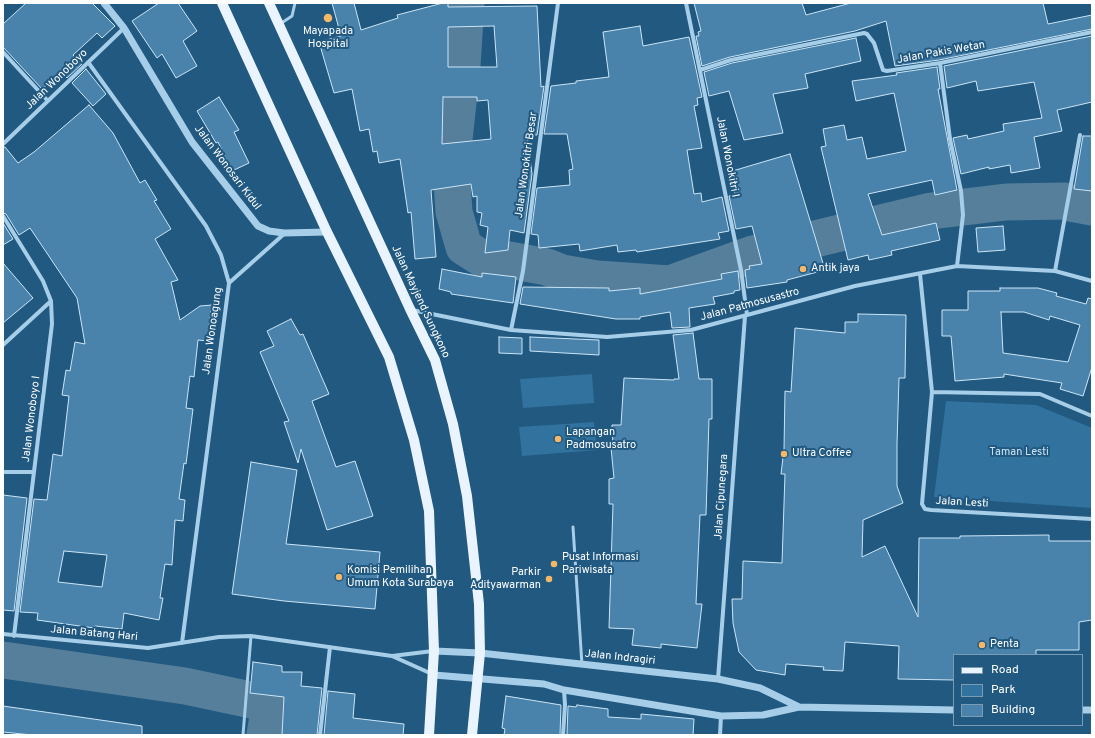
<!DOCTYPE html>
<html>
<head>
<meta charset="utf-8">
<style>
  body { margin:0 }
  #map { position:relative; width:1095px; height:738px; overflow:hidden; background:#215981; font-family:Overpass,sans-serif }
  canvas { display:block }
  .frame { position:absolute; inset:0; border:4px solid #fff; pointer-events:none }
  .legend { position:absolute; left:953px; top:654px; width:130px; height:72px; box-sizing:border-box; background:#215981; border:1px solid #7a9bb3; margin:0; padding:5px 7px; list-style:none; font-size:12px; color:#fff }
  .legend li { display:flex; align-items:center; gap:8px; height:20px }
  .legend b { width:20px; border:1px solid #7a9bb3 }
</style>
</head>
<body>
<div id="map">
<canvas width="1095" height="738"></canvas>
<div class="frame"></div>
<ul class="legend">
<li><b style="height:5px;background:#eaf4fe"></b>Road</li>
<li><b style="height:11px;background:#31729e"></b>Park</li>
<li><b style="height:11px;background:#4983ab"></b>Building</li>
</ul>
</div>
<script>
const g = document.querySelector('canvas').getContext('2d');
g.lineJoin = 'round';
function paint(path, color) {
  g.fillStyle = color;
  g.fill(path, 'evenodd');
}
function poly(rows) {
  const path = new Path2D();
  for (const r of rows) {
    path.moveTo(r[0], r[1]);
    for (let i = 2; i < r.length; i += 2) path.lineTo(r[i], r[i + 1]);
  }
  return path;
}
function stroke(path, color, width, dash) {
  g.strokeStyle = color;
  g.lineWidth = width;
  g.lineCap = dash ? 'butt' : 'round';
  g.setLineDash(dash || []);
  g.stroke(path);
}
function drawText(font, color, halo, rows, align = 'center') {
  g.font = font + ' Overpass,sans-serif';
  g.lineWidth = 4;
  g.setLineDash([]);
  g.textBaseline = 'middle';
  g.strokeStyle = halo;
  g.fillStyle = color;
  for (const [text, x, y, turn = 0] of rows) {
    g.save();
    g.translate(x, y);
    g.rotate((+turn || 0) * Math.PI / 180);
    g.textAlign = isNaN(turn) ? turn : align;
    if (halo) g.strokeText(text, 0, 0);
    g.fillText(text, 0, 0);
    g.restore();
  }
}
paint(poly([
  [592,374,594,403,523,408,520,379],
  [946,401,1036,405,1092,428,1092,508,934,497],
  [594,422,597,450,522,456,519,427]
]), '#31729e');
stroke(poly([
  [466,3,462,66,451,167,454,212,464,247,486,261,509,260,547,267,562,273,597,279,670,284,753,254,931,211,1006,202,1064,201],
  [1070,203,1092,207],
  [3,660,185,686,270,704,265,735]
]), '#567f9b', 37);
const building = poly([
  [26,3,92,3,115,26,102,38,97,33,73,55,82,64,67,78,61,72,42,89,3,47,3,24,26,3],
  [159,3,178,3,197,31,183,41,197,66,176,78,162,54,157,58,132,21,159,3],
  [332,3,354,3,361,30,398,18,397,15,443,3,448,3,448,7,537,6,541,87,544,86,537,135,527,135,532,174,524,233,510,230,508,250,485,253,488,227,480,225,482,213,477,212,477,196,473,197,471,184,431,190,436,257,415,259,411,212,408,213,400,159,379,163,377,151,373,152,369,129,360,131,352,89,334,93,319,42,341,36,332,3],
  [494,26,497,67,448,67,448,27,494,26],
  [443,97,477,97,477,101,488,100,491,139,442,144,443,97],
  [694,3,802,3,806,15,851,3,1043,3,1048,24,1092,15,1092,29,939,60,895,66,886,21,855,31,730,57,702,66,696,36,699,36,698,32,701,31,694,3],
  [640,26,643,46,689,37,702,97,697,98,698,105,694,106,702,148,687,150,694,194,701,193,702,202,722,197,729,231,718,233,720,239,637,252,636,250,618,252,617,245,580,251,579,244,539,248,538,235,531,234,537,188,570,185,569,170,573,169,567,134,544,134,551,86,576,83,576,81,609,77,603,32,640,26],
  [1092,36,1092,102,1057,110,1062,131,1034,137,1040,168,1011,173,1010,165,989,169,989,167,961,174,953,138,967,135,968,139,1004,131,1003,124,1042,118,1034,82,978,91,976,81,947,88,944,66,1092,36],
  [856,38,861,61,805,74,808,88,773,94,783,133,744,140,729,91,709,96,704,72,732,63,856,38],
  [937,67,940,89,938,89,957,190,935,195,932,180,868,194,882,235,936,223,940,240,891,251,892,255,869,260,868,255,848,260,821,147,826,146,823,129,844,125,847,140,862,137,867,159,906,151,894,93,856,101,852,81,897,75,896,73,937,67],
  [86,69,106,94,93,106,72,83,86,69],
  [219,97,239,130,234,132,249,163,232,171,218,142,216,143,197,111,219,97],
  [89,105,113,133,140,183,145,180,157,200,154,201,171,229,155,239,178,280,171,282,180,320,200,306,212,305,207,341,198,340,194,377,190,376,186,408,193,409,186,464,184,463,179,499,185,500,183,521,175,520,172,565,165,564,160,598,163,598,159,620,124,613,122,629,95,626,94,628,37,620,38,613,20,612,34,499,47,500,53,454,62,456,69,396,62,395,66,370,70,371,75,342,85,344,77,298,30,228,19,235,6,214,3,213,3,147,5,147,18,163,34,152,89,105],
  [64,551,107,555,102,587,58,582,64,551],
  [1083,136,1092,136,1092,191,1074,189,1083,136],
  [790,154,825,270,787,280,787,282,747,288,745,270,750,269,749,266,762,264,752,226,736,229,729,196,735,194,729,172,790,154],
  [3,223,13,239,3,245,3,223],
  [1003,226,1005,250,978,252,976,228,1003,226],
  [3,263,33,298,3,323,3,263],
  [442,269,482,277,482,273,516,277,513,303,451,294,451,292,439,289,442,269],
  [738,271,740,290,734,291,734,293,713,297,715,304,689,308,690,327,672,328,670,312,640,317,640,319,616,319,520,304,523,287,609,288,609,291,640,288,640,294,722,279,721,274,738,271],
  [1000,288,1038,288,1057,293,1056,296,1086,304,1088,298,1092,299,1092,367,1083,396,1060,389,1062,383,1004,374,1004,377,955,381,951,336,942,336,942,310,968,310,968,291,1000,291,1000,288],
  [1001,312,1024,312,1049,320,1050,316,1080,325,1068,362,1003,353,1001,312],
  [858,314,906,315,905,378,899,378,897,444,897,486,903,503,863,520,862,557,885,546,918,617,919,538,960,538,960,536,1049,535,1049,541,1092,541,1092,620,1079,622,1079,650,1036,650,1036,655,954,655,954,680,898,679,899,646,845,642,843,671,823,670,824,667,786,664,785,675,756,670,739,652,733,623,732,599,742,599,743,561,782,563,785,474,781,474,784,449,785,391,791,392,795,328,845,333,845,322,858,322,858,314],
  [291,319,300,335,303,334,329,394,312,401,336,467,355,461,373,516,327,530,301,449,298,463,284,422,289,421,260,352,274,346,267,331,291,319],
  [693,333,699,379,712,379,712,419,709,419,706,515,700,515,696,604,702,604,697,648,661,644,661,648,632,645,634,629,609,628,613,504,609,504,609,479,614,478,611,448,613,448,612,425,621,425,624,378,674,380,674,379,679,379,673,335,693,333],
  [499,337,522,338,522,354,499,353,499,337],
  [530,337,599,340,599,355,530,351,530,337],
  [251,462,297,470,286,544,380,552,375,609,284,601,232,594,251,462],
  [3,495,27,498,14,611,3,610,3,495],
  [253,662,282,666,282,672,302,672,301,686,322,688,317,735,282,735,284,697,250,693,253,662],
  [328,691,355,694,353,718,404,724,403,735,324,735,328,691],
  [506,696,561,705,560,735,504,735,505,729,502,728,506,696],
  [577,705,608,709,608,717,641,719,641,714,694,719,693,735,567,735,568,706,576,707,577,705],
  [3,706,142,726,142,735,32,735,3,732,3,706]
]);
paint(building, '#4983ab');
stroke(building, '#cbe5f6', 1);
stroke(poly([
  [280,24,292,16,295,3],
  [573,527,582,665],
  [243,735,251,636]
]), '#a7cee8', 3);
stroke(poly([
  [686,3,741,270,747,315],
  [3,52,48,101],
  [88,62,206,226,221,255,229,283,182,643],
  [940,63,950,139,961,191,963,215,957,266],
  [700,70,731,60,864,33,867,34,874,43,883,70,887,71,940,63,1092,32],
  [3,144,124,28],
  [3,216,43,281,51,301,52,324,14,636],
  [1055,271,1080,135],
  [920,274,932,392,922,504,925,509,931,510,1092,519],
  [229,283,284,234],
  [412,310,511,330,607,337,691,330,855,286,957,266,1055,271,1092,281],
  [511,330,523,271,558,3],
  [3,345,51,301],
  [932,392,1040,394,1092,416],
  [3,472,34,472],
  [3,634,148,648,219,637,251,636,392,656,433,651],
  [392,656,432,674],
  [718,679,745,316],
  [320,735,330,647],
  [563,735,565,705,564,690],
  [720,735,721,716]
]), '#a7cee8', 4);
stroke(poly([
  [104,3,124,28,192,142,258,226,269,231,284,233,327,232],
  [434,651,480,653,718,679,760,688,799,707],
  [434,675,544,684,564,690,721,716,763,715,799,707,954,710],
  [1082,710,1092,710]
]), '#a7cee8', 7);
stroke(poly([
  [222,3,327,232,389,357,414,440,429,511,434,651,429,735],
  [269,3,410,309,435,360,453,424,467,496,479,604,480,653,472,735]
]), '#eaf4fe', 10);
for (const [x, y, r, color] of [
  [328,18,5,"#f5b768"],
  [803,269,4,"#f5b768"],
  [558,439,4,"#f5b768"],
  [784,454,4,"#f5b768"],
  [554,564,4,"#f5b768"],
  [339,577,4,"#f5b768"],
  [549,579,4,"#f5b768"],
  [982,645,4,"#f5b768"]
]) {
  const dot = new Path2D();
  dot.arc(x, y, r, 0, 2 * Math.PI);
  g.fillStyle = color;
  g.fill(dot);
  stroke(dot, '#215981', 1.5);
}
drawText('11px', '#fff', '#215981', [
  ["Mayapada",328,32,"center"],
  ["Hospital",328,45,"center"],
  ["Antik jaya",811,269],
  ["Lapangan",566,433],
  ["Padmosusatro",566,446],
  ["Ultra Coffee",792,454],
  ["Pusat Informasi",562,558],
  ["Pariwisata",562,571],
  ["Komisi Pemilihan",347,571],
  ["Umum Kota Surabaya",347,584],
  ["Parkir",541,573,"right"],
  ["Adityawarman",541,586,"right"],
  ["Penta",990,645]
], 'left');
drawText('11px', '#fff', '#215981', [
  ["Jalan Pakis Wetan",941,53,-10],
  ["Jalan Wonoboyo",57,80,-44],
  ["Jalan Wonokitri I",727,157,79],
  ["Jalan Wonokitri Besar",527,165,-82],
  ["Jalan Wonosari Kidul",227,168,53],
  ["Jalan Mayjend Sungkono",420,302,65],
  ["Jalan Patmosusastro",750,305,-15],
  ["Jalan Wonoagung",213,331,-82],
  ["Jalan Wonoboyo I",32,419,-83],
  ["Jalan Cipunegara",722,497,-86],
  ["Jalan Lesti",962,503,3],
  ["Jalan Batang Hari",94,634,5],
  ["Jalan Indragiri",620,658,6]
]);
drawText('11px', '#cbe5f6', '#215981', [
  ["Taman Lesti",1019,453]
]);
</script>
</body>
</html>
